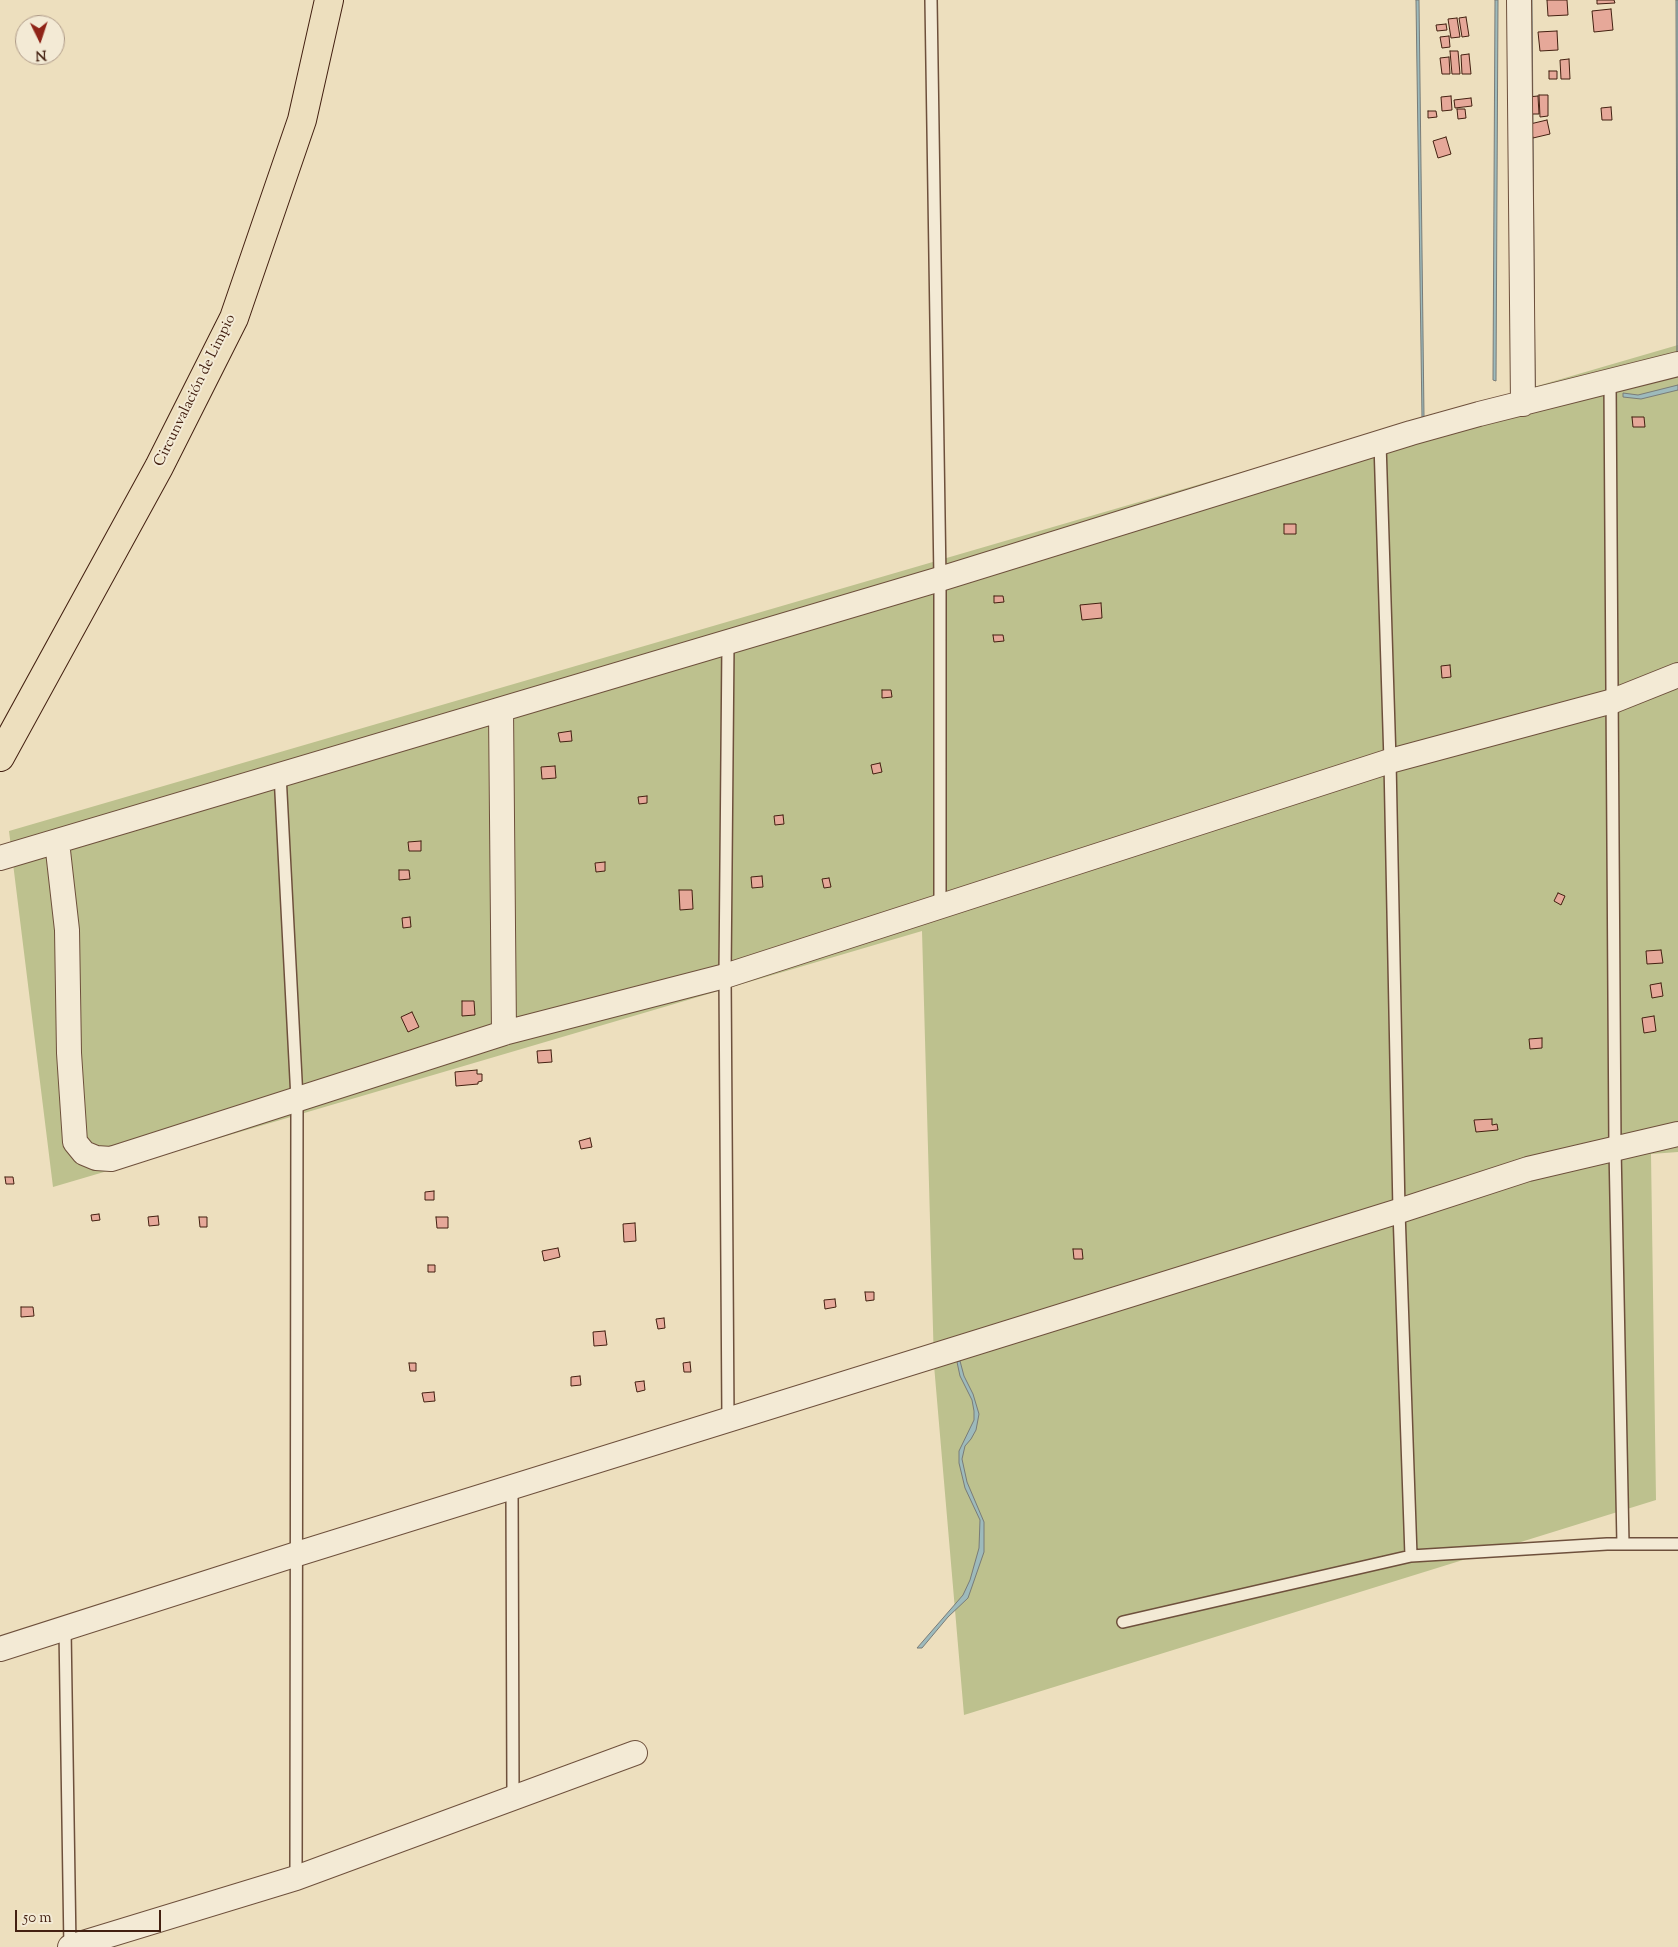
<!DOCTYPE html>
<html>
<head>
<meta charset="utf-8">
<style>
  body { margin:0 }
  #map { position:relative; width:1678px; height:1947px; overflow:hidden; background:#eddfbe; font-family:"Sorts Mill Goudy",serif }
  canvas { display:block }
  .north { position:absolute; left:15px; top:15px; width:50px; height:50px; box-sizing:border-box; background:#f3ead5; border:1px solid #ad9987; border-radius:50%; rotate:176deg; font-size:14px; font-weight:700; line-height:20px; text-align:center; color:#432011 }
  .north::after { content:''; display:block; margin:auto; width:18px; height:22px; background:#8f2418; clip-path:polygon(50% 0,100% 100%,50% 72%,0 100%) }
  .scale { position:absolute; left:15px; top:1910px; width:146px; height:22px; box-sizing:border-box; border:2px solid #432011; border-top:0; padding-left:6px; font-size:15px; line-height:18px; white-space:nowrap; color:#432011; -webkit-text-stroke:4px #f3ead5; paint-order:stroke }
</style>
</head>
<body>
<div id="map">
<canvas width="1678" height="1947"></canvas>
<div class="north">N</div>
<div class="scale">50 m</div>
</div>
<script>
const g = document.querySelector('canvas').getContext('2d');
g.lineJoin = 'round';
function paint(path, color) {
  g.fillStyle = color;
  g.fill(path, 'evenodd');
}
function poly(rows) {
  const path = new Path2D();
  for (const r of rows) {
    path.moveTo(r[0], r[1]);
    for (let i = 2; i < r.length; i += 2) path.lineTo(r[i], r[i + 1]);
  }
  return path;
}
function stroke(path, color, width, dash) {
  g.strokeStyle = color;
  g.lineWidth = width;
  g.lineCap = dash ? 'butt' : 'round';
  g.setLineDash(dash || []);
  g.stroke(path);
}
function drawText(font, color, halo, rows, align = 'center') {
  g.font = font + ' "Sorts Mill Goudy",serif';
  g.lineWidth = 4;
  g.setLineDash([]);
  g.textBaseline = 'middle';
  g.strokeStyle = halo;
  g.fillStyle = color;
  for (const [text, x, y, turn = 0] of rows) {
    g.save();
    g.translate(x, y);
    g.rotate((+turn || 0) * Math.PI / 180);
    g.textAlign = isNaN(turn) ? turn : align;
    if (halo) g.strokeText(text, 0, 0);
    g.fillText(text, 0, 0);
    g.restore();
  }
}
paint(poly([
  [1678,345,1678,1152,1651,1154,1656,1500,964,1715,934,1365,922,931,53,1187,9,831]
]), '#bdc18e');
const water = poly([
  [1416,0,1419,0,1424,417,1422,418,1416,0],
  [1495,0,1498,0,1496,381,1493,380,1495,0],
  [1530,0,1532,0,1535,388,1530,0],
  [1676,0,1678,0,1678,50,1677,352,1676,0],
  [1678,385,1678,390,1641,399,1623,397,1623,393,1638,395,1678,385],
  [960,1361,964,1376,973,1394,979,1414,976,1430,971,1439,965,1446,962,1459,967,1482,984,1522,984,1552,968,1598,948,1617,922,1648,917,1648,963,1595,970,1580,979,1548,980,1520,965,1488,959,1463,959,1451,974,1420,974,1411,972,1400,960,1376,957,1362,960,1361]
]);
paint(water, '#9dbabc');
stroke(water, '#797c78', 1);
const building = poly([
  [1547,0,1567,0,1568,15,1548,16,1547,0],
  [1597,0,1614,0,1615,3,1597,4,1597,0],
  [1611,9,1613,30,1594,32,1592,11,1611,9],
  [1466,17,1469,36,1462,37,1459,18,1466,17],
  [1457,18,1460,37,1451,38,1448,19,1457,18],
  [1446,24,1447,30,1437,31,1436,25,1446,24],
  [1557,31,1558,50,1540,51,1538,32,1557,31],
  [1449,36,1450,47,1442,48,1440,37,1449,36],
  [1450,51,1458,51,1460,74,1452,74,1450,51],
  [1469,54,1471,74,1462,74,1461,55,1469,54],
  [1449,57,1450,74,1442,74,1440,58,1449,57],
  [1569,59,1570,79,1561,79,1560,60,1569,59],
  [1549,71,1557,71,1557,79,1549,79,1549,71],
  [1539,95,1548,95,1548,116,1540,117,1539,95],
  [1451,96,1452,110,1442,111,1441,97,1451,96],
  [1538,96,1539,114,1529,114,1528,97,1538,96],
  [1471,98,1472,106,1455,108,1454,100,1471,98],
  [1611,107,1612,120,1602,120,1601,108,1611,107],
  [1457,109,1465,109,1466,118,1458,119,1457,109],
  [1428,111,1436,111,1437,117,1428,118,1428,111],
  [1547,120,1550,134,1533,138,1530,124,1547,120],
  [1446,137,1451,154,1438,158,1433,141,1446,137],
  [1632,417,1644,417,1645,427,1633,427,1632,417],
  [1284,524,1296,524,1296,534,1284,534,1284,524],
  [994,596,1003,596,1004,602,994,603,994,596],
  [1101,603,1102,618,1082,620,1080,605,1101,603],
  [993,635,1003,635,1004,641,994,642,993,635],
  [1450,665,1451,677,1442,678,1441,666,1450,665],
  [882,690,891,690,892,697,882,698,882,690],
  [571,731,572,741,560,742,558,733,571,731],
  [880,763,882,772,873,774,871,765,880,763],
  [555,766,556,778,542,779,541,767,555,766],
  [647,796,647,803,639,804,638,797,647,796],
  [783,815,784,824,775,825,774,816,783,815],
  [421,841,421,851,409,851,408,842,421,841],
  [605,862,605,871,596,872,595,863,605,862],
  [399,870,409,870,410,879,399,880,399,870],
  [762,876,763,887,752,888,751,877,762,876],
  [829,878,831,887,824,888,822,879,829,878],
  [679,890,692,890,693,909,680,910,679,890],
  [1558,893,1565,896,1561,905,1554,901,1558,893],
  [410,917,411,927,403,928,402,918,410,917],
  [1661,950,1663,963,1647,964,1646,951,1661,950],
  [1661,983,1663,996,1652,998,1650,985,1661,983],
  [462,1001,474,1001,475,1015,462,1016,462,1001],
  [412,1012,419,1027,408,1032,401,1017,412,1012],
  [1654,1016,1656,1031,1644,1033,1642,1018,1654,1016],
  [1542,1038,1542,1048,1530,1049,1529,1039,1542,1038],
  [551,1050,552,1062,538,1063,537,1051,551,1050],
  [477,1070,477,1074,482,1074,482,1081,478,1082,478,1084,456,1086,455,1072,477,1070],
  [1492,1119,1492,1125,1497,1124,1498,1130,1476,1132,1474,1120,1492,1119],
  [590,1138,592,1147,581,1149,579,1141,590,1138],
  [5,1177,13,1177,14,1184,6,1184,5,1177],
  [434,1191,434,1200,425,1200,425,1192,434,1191],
  [99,1214,100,1220,92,1221,91,1215,99,1214],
  [158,1216,159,1225,149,1226,148,1217,158,1216],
  [199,1217,207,1217,207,1227,200,1227,199,1217],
  [436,1217,448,1217,448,1228,437,1228,436,1217],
  [635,1223,636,1241,624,1242,623,1224,635,1223],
  [558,1248,560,1257,544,1261,542,1251,558,1248],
  [1073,1249,1082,1249,1083,1259,1074,1259,1073,1249],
  [428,1265,435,1265,435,1272,428,1272,428,1265],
  [865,1292,874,1292,874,1300,866,1301,865,1292],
  [835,1299,836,1307,825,1309,824,1300,835,1299],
  [21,1307,33,1307,34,1316,21,1317,21,1307],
  [664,1318,665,1328,658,1329,656,1319,664,1318],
  [605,1331,607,1345,594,1346,593,1332,605,1331],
  [690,1362,691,1372,684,1372,683,1363,690,1362],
  [409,1363,416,1363,416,1371,410,1371,409,1363],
  [580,1376,581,1385,571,1386,571,1377,580,1376],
  [644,1381,645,1390,637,1392,635,1382,644,1381],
  [434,1392,435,1401,424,1402,422,1393,434,1392]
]);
paint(building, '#e6a899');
stroke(building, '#432011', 1);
const lane = poly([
  [931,0,940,579,940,906],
  [1610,382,1615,1148,1623,1544],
  [1380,443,1390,761,1399,1211,1411,1556],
  [728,643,725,976,728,1420],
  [280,774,297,1099,296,1878],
  [512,1488,513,1797],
  [1123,1622,1411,1556,1607,1544,1678,1544],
  [65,1629,70,1947]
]);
const street = poly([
  [1519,0,1523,404],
  [501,710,504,1033],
  [57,842,67,930,69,1053,75,1142,84,1153,96,1158,111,1159,504,1033,725,976,1390,761,1613,701,1678,675],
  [0,858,940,579,1411,433,1479,414,1678,364],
  [0,1649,297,1554,1399,1211,1528,1169,1678,1134],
  [70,1947,296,1878,635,1753]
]);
const highway = poly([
  [0,757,159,467,234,318,302,120,329,0]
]);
stroke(lane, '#6e503c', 14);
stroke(street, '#6e503c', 26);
stroke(highway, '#432011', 30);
stroke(lane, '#f3ead5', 11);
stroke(street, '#f3ead5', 24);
stroke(highway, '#eddfbe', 28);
drawText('15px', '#432011', '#f3ead5', [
  ["Circunvalación de Limpio",196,391,-64]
]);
</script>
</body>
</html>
